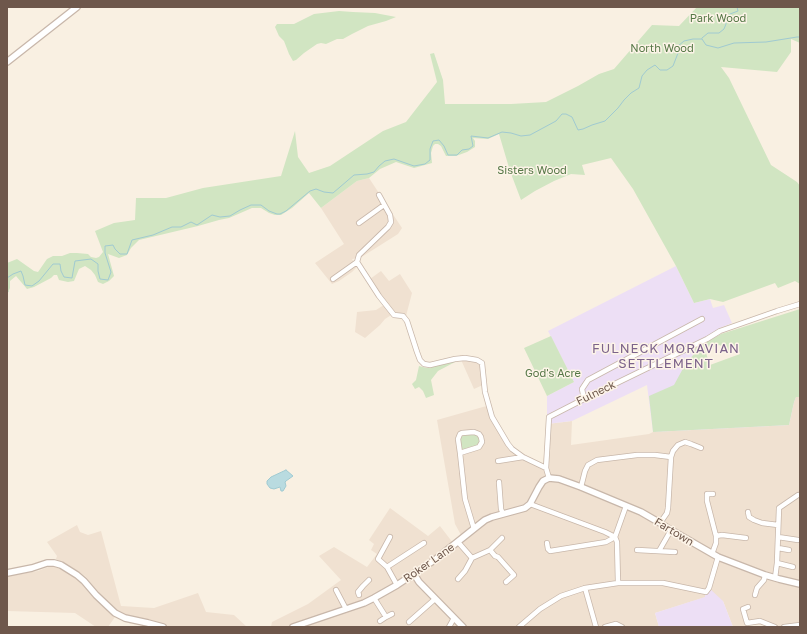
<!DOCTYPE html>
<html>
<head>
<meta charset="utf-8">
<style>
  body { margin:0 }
  #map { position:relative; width:807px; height:634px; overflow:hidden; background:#f9f0e2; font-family:"Golos Text",sans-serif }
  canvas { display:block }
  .frame { position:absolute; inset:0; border:8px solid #6e574b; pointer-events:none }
</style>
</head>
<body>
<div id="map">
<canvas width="807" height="634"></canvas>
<div class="frame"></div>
</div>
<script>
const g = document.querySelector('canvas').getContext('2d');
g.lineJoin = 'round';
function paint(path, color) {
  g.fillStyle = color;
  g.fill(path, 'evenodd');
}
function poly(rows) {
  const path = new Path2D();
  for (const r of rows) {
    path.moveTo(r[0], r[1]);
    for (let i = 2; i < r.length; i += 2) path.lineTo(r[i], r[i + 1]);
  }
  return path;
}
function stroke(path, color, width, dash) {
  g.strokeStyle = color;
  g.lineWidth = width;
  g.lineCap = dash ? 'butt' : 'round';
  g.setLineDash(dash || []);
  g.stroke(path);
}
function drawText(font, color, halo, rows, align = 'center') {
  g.font = font + ' "Golos Text",sans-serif';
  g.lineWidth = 3;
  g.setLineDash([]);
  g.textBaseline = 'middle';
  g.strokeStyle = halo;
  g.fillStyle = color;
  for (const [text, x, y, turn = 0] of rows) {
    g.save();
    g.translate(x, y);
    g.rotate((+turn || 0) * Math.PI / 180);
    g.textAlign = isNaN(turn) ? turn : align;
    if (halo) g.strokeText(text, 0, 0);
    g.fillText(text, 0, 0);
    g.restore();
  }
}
paint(poly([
  [369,178,402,228,398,234,360,258,352,259,357,267,352,272,339,281,332,284,315,263,344,244,321,208,357,181],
  [381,271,389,281,400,274,412,293,406,316,396,312,385,319,380,325,365,338,355,332,357,312,376,310,387,303,370,279],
  [460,355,476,358,483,362,485,384,474,389,462,362],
  [796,397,800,397,800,627,775,627,747,623,748,627,733,627,723,601,706,597,655,613,659,627,271,627,272,622,308,604,341,580,319,556,334,547,367,567,377,554,371,550,374,544,369,540,390,508,428,536,440,526,453,543,461,535,455,524,437,420,490,405,494,416,507,439,513,447,525,455,543,464,547,424,572,421,571,445,649,434,653,432,789,425,794,402],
  [77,525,80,532,88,535,101,531,121,606,154,608,198,593,206,612,234,615,247,627,163,627,125,618,115,610,103,600,86,577,78,571,56,559,57,556,47,542],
  [51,566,62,569,82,581,105,608,115,617,108,627,96,627,75,613,7,611,7,576,38,571]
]), '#f0e1d1');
paint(poly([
  [676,266,694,303,710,299,713,308,724,305,732,323,720,328,721,334,696,348,695,353,686,363,800,397,796,397,794,402,789,425,653,432,647,385,572,421,547,424,547,396,574,382,548,331],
  [709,588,723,601,733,627,659,627,655,613,705,597,705,592]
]), '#eddff5');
paint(poly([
  [697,7,800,7,800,43,791,39,791,52,777,72,721,67,729,78,771,165,797,182,800,186,800,284,795,281,778,288,775,283,723,302,710,299,694,303,676,266,633,189,611,158,582,165,585,175,571,174,554,181,535,191,521,200,510,171,499,134,488,139,473,138,475,141,475,147,467,152,456,156,446,156,441,146,438,144,435,144,433,146,431,153,432,163,414,168,396,162,380,169,369,178,357,181,321,208,309,193,292,208,281,215,275,215,269,213,261,208,252,208,229,218,219,220,198,226,139,240,131,248,127,255,119,258,108,254,114,276,109,281,103,284,98,282,95,275,91,270,85,266,79,269,74,281,68,282,59,280,57,275,54,275,51,278,34,287,27,289,16,276,10,281,10,288,7,295,7,263,17,259,34,271,38,272,47,259,53,256,62,256,70,253,77,253,88,254,91,257,96,258,99,257,103,252,95,231,114,223,135,220,136,198,166,198,203,188,281,176,295,131,298,157,309,173,330,166,383,131,406,122,437,82,430,54,434,53,443,80,445,104,511,104,546,102,578,86,599,74,614,69,652,25,679,26],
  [339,11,353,12,375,13,396,17,386,21,368,26,352,34,343,39,337,39,326,44,321,43,317,44,304,53,296,60,293,61,289,54,284,41,279,36,275,27,277,24,294,24,314,14],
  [800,309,800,397,796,397,794,402,789,425,653,432,649,396,674,385,686,363,695,353,695,348,721,334],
  [719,345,725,347,728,351,738,347,740,354,710,365,705,350],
  [551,336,574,382,547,396,524,348],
  [454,361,455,362,438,371,431,380,434,395,426,398,423,391,419,387,415,389,412,384,416,380,419,366,427,368],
  [462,433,479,434,481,445,460,453,459,436]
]), '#d1e5c2');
const water = poly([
  [286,470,293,476,286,481,285,482,286,486,283,491,281,491,280,487,274,489,270,488,267,484,267,481,271,477,286,470]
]);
paint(water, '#b9dbe0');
stroke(water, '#a0cad1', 1);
stroke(poly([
  [702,38,708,33,719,33,724,29,726,24,725,19,730,14,738,11,737,7],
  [702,39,706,45,718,48,734,43,766,42,797,37,800,37],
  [7,278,13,274,21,271,23,276,25,285,32,286,39,281,53,264,60,264,61,271,64,277,72,278,75,261,91,259,98,264,98,271,100,279,108,280,111,272,105,253,105,246,113,245,115,249,120,254,127,254,132,240,153,235,172,227,181,227,191,222,197,225,212,215,220,217,230,216,240,210,251,205,261,205,269,211,277,214,280,214,286,211,310,191,316,189,324,192,333,193,354,175,367,174,374,172,379,166,385,161,394,159,414,166,425,164,430,160,430,149,433,141,439,140,444,146,448,155,457,155,462,150,469,149,473,146,471,136,488,138,502,132,511,133,521,136,530,135,556,121,562,114,566,114,572,117,578,130,583,129,592,125,605,121,618,108,624,100,631,93,639,88,642,76,647,70,655,65,660,70,667,70,673,66,678,53,678,46,684,41,693,39,702,39],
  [7,290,8,292,7,293]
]), '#a0cad1', 1);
const minor = poly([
  [359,223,384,205],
  [357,262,379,296,394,315,403,316,407,321,417,352,420,360,424,364,430,365,455,359,465,358,477,360,482,363,485,392,492,417,508,444,512,449,523,457,546,468],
  [357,262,359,255,388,227,391,222,390,215,379,195],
  [333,279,357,262],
  [584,399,582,389,588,380,702,319],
  [460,453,476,448,479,447,482,442,481,437,479,434,474,432,462,433,460,434,458,439,460,453,465,499,474,529],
  [498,461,523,457],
  [549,478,546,468,549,417,584,399,707,339,720,331,777,311,800,304],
  [499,482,501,509,503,514],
  [581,487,585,471,588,465,597,460,637,455,655,455,671,457],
  [530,504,605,532,615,537],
  [748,512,749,517,754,520,762,523,778,525],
  [660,523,667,513,668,508,671,457,673,451,678,445,685,442,691,444,701,448],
  [716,536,722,535,746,538],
  [390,537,378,559,387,567,397,585],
  [615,537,617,542,618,583],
  [615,537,626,506],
  [778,537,798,540],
  [458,542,472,558],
  [547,543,548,549,550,551,606,542,615,537],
  [778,548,789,550],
  [490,550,495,556,498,557,514,575,506,582],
  [637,550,675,552],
  [659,551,671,530],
  [712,554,716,543,716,536,707,501,707,494,713,494],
  [777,563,793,567],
  [387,567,424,543],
  [775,578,777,563,779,508,798,495],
  [458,579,465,571,472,558,490,550,502,538],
  [585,588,596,627],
  [336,590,346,609],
  [359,595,358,592,363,586,369,580],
  [755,595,757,588,764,580,765,575],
  [374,598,386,617,392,614],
  [748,607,743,609,747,623,760,621,775,627],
  [380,621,386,617],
  [409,622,435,599],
  [449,627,454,618],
  [519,627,540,609,561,596,585,588,618,583,663,583,706,592,709,588,718,557],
  [605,627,616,624,622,627],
  [784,627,800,625]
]);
const tertiary = poly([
  [7,62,77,7],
  [7,573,32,568,47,563,54,563,61,565,77,575,84,581,96,595,115,613,125,618,148,623,163,627],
  [414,574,419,582,463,627],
  [293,627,364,603,374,598,397,585,436,559,485,520,492,517,525,508,530,504,539,487,543,481,549,478,559,479,581,487,641,512,660,523,671,530,718,557,765,575,779,579,800,584]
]);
stroke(minor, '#c8b7aa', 6);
stroke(tertiary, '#c8b7aa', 8);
stroke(minor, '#fff', 4.5);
stroke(tertiary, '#fff', 5.5);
drawText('11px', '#577948', '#fdf4e8', [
  ["Park Wood",718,19],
  ["North Wood",662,49],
  ["Sisters Wood",532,171],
  ["God's Acre",553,374]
]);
drawText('11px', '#6e574b', '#fdf4e8', [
  ["Fulneck",596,393,-26],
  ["Fartown",674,532,31],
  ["Roker Lane",429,563,-35]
]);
g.letterSpacing = '1px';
drawText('13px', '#7c638b', '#fdf4e8', [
  ["FULNECK MORAVIAN",666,349],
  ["SETTLEMENT",666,364]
]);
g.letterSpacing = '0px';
</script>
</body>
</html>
